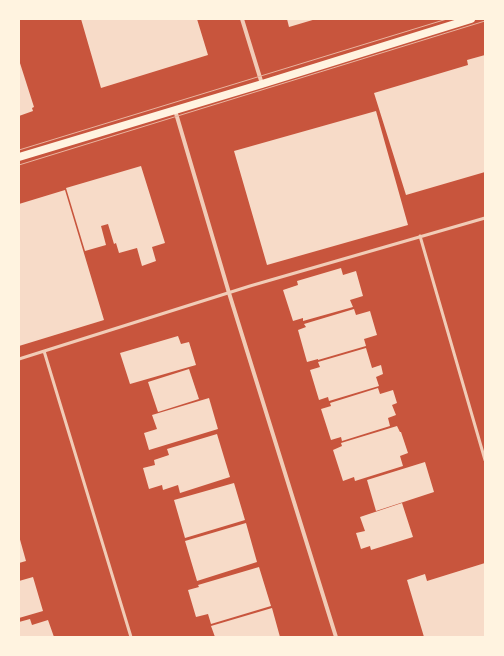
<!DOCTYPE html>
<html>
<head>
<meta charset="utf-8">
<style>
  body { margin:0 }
  #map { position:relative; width:504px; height:656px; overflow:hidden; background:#c8553d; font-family:"Fira Sans",sans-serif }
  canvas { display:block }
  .frame { position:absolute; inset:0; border:20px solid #fff3e0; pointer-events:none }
</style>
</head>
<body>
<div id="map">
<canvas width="504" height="656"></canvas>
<div class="frame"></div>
</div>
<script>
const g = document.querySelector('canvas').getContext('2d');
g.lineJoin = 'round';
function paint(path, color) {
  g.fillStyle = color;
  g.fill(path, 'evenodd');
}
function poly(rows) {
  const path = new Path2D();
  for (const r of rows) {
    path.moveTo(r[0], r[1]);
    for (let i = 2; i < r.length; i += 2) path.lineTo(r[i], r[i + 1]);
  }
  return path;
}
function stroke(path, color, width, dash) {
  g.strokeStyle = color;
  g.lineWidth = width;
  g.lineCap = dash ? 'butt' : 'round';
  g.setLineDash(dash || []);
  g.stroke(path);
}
paint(poly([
  [81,19,197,19,208,55,101,88],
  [287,19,316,19,289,27],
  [485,55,485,172,406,195,374,93,468,65,467,60],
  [19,60,34,107,32,108,33,111,19,116],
  [376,111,408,225,267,265,234,151],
  [141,166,165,243,152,247,156,261,142,266,137,248,119,253,116,243,114,244,108,224,101,226,106,245,85,251,66,188],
  [65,190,104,320,19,346,19,204],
  [341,268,343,275,356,271,363,296,350,300,353,307,303,321,303,318,293,321,283,290,298,285,297,281],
  [354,309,356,315,370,311,377,335,364,339,366,346,318,360,318,359,307,362,298,330,306,327,304,324],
  [178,336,181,344,189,342,196,365,130,384,120,353],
  [366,348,372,368,381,365,383,374,376,377,379,386,329,401,328,397,319,400,310,370,320,367,318,362],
  [189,369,199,399,158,412,148,382],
  [378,388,380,394,393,390,397,403,392,405,396,415,388,418,390,426,342,441,341,437,331,440,321,409,331,406,330,403],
  [209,398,218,429,149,450,144,433,157,429,152,415],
  [397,426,400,432,401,432,408,453,400,456,403,466,355,481,354,477,343,481,333,450,342,446,341,443],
  [217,434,230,477,180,493,178,485,163,490,162,485,149,489,143,468,155,465,154,460,169,455,167,449],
  [425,462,434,492,376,511,367,480],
  [234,483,245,520,185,538,174,500],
  [402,503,413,537,371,550,370,546,361,549,356,533,365,531,360,517],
  [246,523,257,562,197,581,185,541],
  [19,536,26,561,19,563],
  [485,563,485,637,424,637,407,580,425,574,427,581],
  [259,567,271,606,211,624,208,614,196,617,188,590,199,587,198,585],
  [33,577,43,611,19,618,19,581],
  [272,608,280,637,215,637,211,626],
  [30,619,32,625,48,620,54,637,19,637,19,622]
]), '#f7dbc8');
stroke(poly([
  [420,236,485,460],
  [44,351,131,637],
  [19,359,250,286,485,218]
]), '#f1ccb7', 3);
stroke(poly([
  [242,19,262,84],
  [175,110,229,293,336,637]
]), '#f1ccb7', 4);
stroke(poly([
  [19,157,262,84,471,19]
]), '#fff3e0', 8);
stroke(poly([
  [19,150,447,19],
  [19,165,485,21]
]), '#e9b49f', 1);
</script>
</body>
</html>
